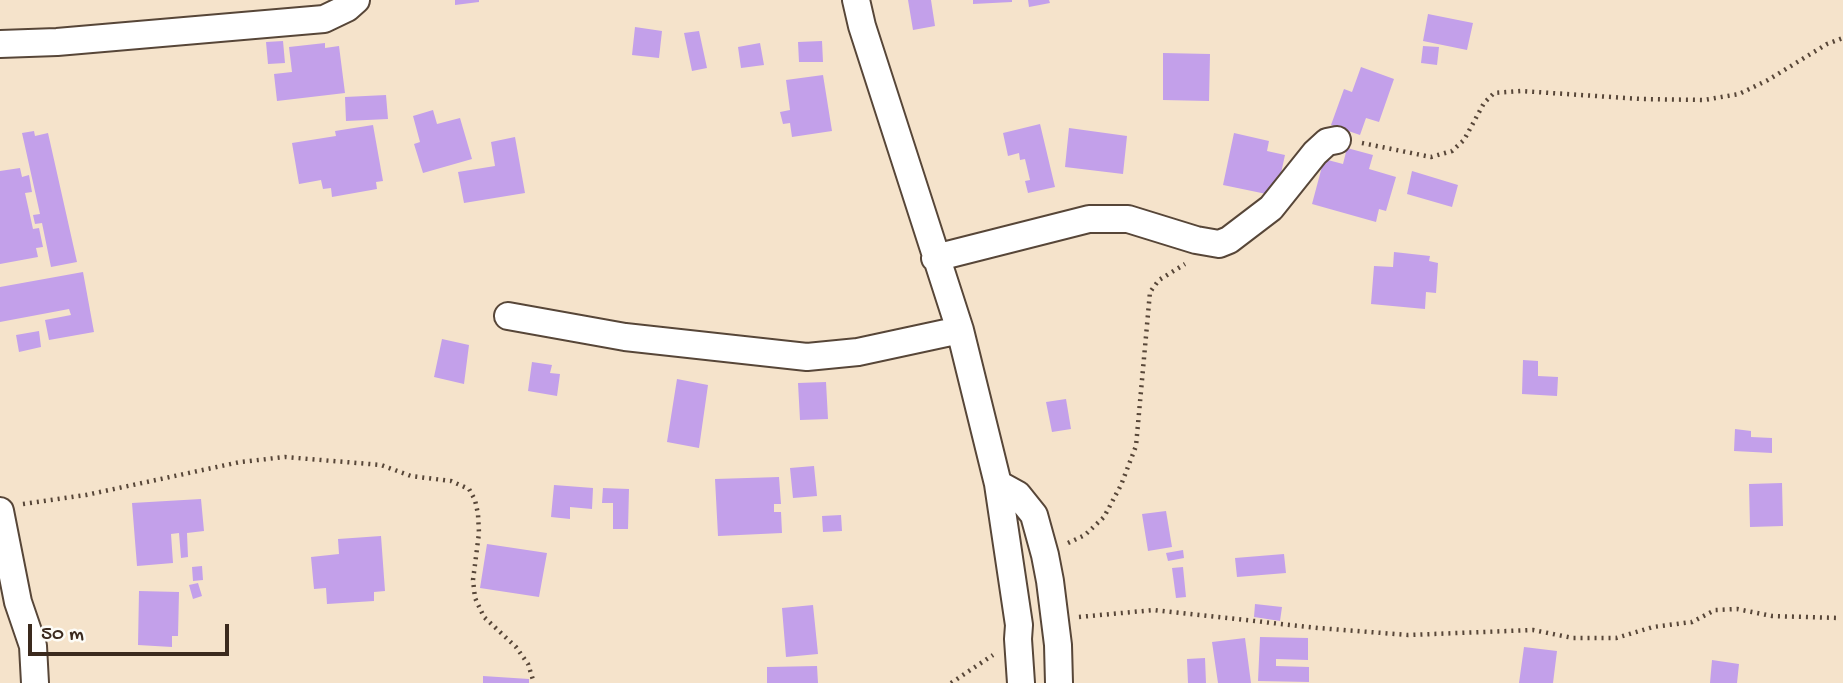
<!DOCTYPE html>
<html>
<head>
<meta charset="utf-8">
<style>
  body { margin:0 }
  #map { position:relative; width:1843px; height:683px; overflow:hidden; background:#f5e3cb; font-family:"Gochi Hand",sans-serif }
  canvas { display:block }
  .scale { position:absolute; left:28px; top:624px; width:201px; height:32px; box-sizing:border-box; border:4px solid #3b2a1e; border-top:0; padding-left:9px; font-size:21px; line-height:24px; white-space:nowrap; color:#3b2a1e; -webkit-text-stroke:5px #fdfcf7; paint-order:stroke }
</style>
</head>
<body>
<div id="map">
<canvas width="1843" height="683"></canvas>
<div class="scale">50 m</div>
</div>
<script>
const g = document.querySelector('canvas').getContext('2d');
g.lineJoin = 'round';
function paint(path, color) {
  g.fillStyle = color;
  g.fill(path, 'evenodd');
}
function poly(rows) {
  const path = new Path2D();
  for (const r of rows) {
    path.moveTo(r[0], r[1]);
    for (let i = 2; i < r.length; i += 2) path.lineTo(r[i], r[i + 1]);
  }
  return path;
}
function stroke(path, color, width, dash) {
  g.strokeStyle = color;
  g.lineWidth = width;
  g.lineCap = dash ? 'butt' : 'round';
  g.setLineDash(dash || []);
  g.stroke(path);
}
paint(poly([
  [455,0,479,0,479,2,455,5],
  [908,0,931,0,935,26,913,30],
  [973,0,1012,0,1012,2,973,4],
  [1028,0,1049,0,1050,3,1029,7],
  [1428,14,1473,23,1467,50,1423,41],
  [635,27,662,31,659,58,632,55],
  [699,31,707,68,692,71,684,33],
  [283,41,285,63,268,64,266,42],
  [822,41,823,62,799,62,798,42],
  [325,43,325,48,339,46,345,93,277,101,274,74,292,72,289,47],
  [760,43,764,65,741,68,738,47],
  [1423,46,1439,47,1437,65,1421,63],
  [1163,53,1210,54,1209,101,1163,100],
  [1361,67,1394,79,1379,122,1366,118,1360,135,1331,125,1344,89,1352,92],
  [823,75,832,131,792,137,790,123,783,124,780,112,790,110,786,80],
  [386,95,388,119,346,121,345,97],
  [433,110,437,124,460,118,472,159,423,173,414,144,420,142,413,116],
  [1040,124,1055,187,1028,193,1025,181,1030,180,1025,159,1020,160,1019,153,1008,156,1003,133],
  [373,125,383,181,376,182,377,189,332,197,331,188,323,189,321,180,299,184,292,143,336,136,335,131],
  [1069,128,1127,136,1123,174,1065,167],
  [34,131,35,136,48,133,77,262,51,267,42,223,35,224,33,215,40,214,22,133],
  [1234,133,1269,141,1267,151,1285,155,1276,196,1223,185],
  [515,137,525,193,464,203,458,172,495,166,491,142],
  [1347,148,1373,155,1369,169,1396,177,1386,211,1379,209,1376,222,1312,204,1324,159,1343,164],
  [20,168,22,177,29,175,32,192,25,193,33,229,39,228,43,247,36,248,38,257,0,264,0,171],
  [1412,171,1458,185,1452,207,1407,194],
  [1394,252,1430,256,1429,261,1438,263,1436,293,1426,292,1425,309,1371,304,1374,266,1393,267],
  [83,272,94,332,49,340,45,320,71,315,69,309,0,322,0,287],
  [39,331,41,347,19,352,16,335],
  [442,339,469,345,464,384,434,377],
  [1523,360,1538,361,1538,376,1558,377,1557,396,1522,394],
  [532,362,552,365,550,373,560,374,557,396,528,391],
  [677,379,708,385,699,448,667,442],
  [826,382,828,419,800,420,798,383],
  [1066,399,1071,429,1052,432,1046,402],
  [1735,429,1751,431,1751,437,1772,438,1772,453,1734,451],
  [814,466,817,496,793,498,790,468],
  [779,477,781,504,774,504,774,512,781,512,782,533,718,536,715,479],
  [1782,483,1783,526,1750,527,1749,484],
  [554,485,593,488,592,509,570,507,570,519,551,517],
  [603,488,629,489,628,529,613,529,613,503,602,503],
  [201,499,204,531,187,533,188,557,181,558,179,533,171,534,173,563,137,566,132,503],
  [1166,511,1172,547,1148,551,1142,514],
  [841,515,842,531,823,532,822,516],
  [381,536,385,591,374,592,374,601,327,604,326,588,314,589,311,557,339,554,338,539],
  [487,544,547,553,539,597,480,588],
  [1183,550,1184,558,1168,561,1166,553],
  [1284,554,1286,573,1237,577,1235,558],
  [202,566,203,580,193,581,192,567],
  [1183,567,1186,597,1176,598,1172,568],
  [198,583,202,596,193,599,189,585],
  [139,591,179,592,178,636,172,636,172,647,138,645],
  [1255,604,1282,607,1280,621,1254,617],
  [813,605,818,654,786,657,782,608],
  [1260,637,1308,638,1308,660,1276,659,1276,666,1309,667,1309,682,1258,681],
  [1245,638,1251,683,1218,683,1212,642],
  [1524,647,1557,651,1553,683,1519,683],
  [1205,658,1206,683,1188,683,1187,659],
  [1712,660,1739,664,1737,683,1710,683],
  [817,666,818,683,767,683,767,667],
  [483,676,529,679,529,683,483,683]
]), '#c3a0ea');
const minor = poly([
  [856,0,862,26,960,330,998,484,1019,625,1018,639,1021,683],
  [0,44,57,42,324,19,347,8,356,0],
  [935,258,1089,219,1128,219,1196,240,1219,244,1229,240,1271,208,1315,153,1327,142,1337,140],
  [508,316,625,337,807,357,858,352,960,330],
  [998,484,1018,495,1034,515,1045,555,1050,581,1058,645,1059,683],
  [0,511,18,602,33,646,35,683]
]);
stroke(minor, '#574638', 30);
stroke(poly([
  [1362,143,1431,157,1452,151,1464,140,1484,103,1494,93,1521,91,1641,99,1704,100,1739,94,1768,80,1827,44,1843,38],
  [23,504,86,495,240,462,285,457,381,465,411,476,451,481,469,489,475,500,478,514,479,533,473,580,475,598,484,617,516,647,528,664,534,683],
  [1068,543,1085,535,1104,517,1121,485,1136,446,1150,292,1159,280,1185,264],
  [1079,617,1154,610,1318,628,1408,635,1533,630,1573,638,1616,638,1653,627,1692,622,1715,610,1737,609,1772,616,1840,618],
  [951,683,993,655]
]), '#574638', 4.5, [2, 5]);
stroke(minor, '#fff', 26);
</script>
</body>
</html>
